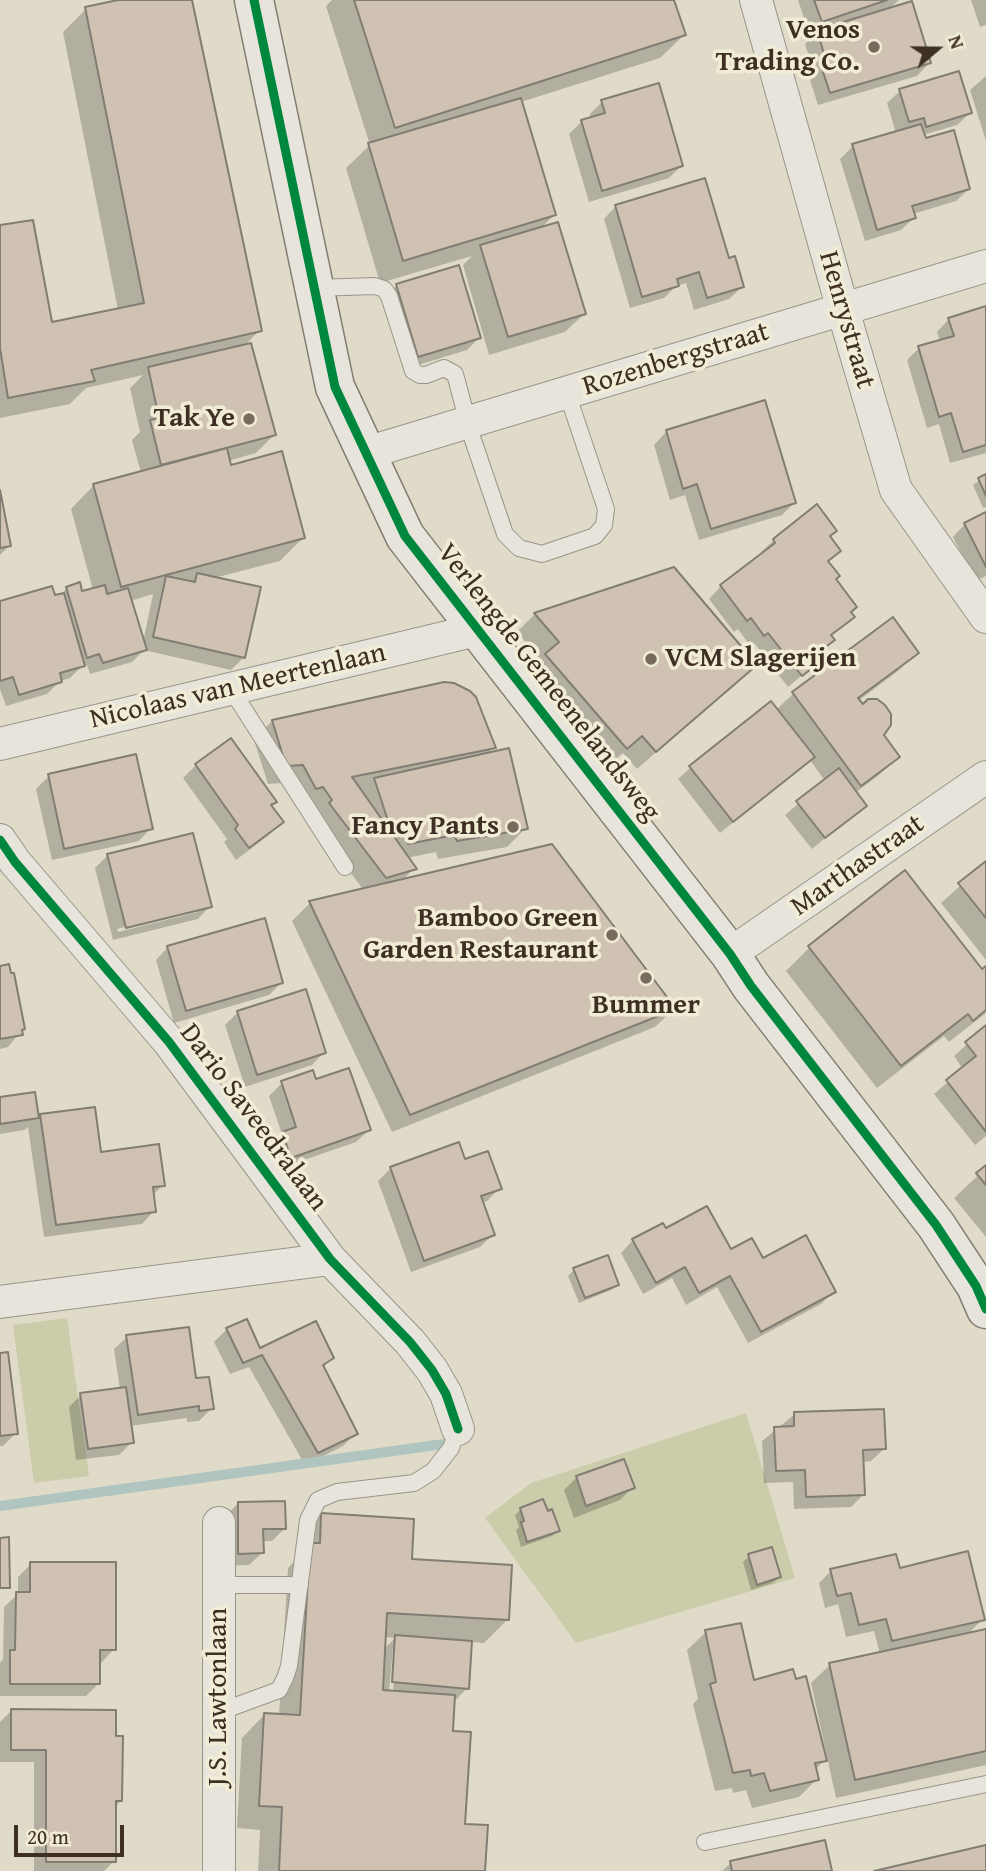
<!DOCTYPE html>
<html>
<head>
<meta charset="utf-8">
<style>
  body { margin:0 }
  #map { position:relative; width:986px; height:1871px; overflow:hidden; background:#e0dbc9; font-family:"Gentium Book Plus",serif }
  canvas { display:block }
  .north { position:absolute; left:902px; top:14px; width:70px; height:70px; -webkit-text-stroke:5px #f1ecd5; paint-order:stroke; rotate:70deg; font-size:19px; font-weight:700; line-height:28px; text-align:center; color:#3d2f23 }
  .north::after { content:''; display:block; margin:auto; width:24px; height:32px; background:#3d2f23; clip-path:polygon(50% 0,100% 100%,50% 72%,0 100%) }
  .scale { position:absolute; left:14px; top:1825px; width:110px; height:32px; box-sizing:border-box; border:4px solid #3d2f23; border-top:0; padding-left:9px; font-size:21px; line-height:24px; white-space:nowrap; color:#3d2f23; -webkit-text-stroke:5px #f1ecd5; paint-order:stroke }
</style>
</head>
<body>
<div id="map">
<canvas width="986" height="1871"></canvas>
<div class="north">N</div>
<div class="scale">20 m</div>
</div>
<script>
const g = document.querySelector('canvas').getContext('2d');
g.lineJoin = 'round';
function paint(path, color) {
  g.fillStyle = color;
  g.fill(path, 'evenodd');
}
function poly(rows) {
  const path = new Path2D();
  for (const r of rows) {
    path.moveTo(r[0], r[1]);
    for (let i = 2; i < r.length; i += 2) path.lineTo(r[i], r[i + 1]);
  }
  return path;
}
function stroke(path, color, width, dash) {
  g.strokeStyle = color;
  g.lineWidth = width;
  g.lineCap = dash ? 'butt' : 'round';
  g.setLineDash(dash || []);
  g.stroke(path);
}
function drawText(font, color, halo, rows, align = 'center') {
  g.font = font + ' "Gentium Book Plus",serif';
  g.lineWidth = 7;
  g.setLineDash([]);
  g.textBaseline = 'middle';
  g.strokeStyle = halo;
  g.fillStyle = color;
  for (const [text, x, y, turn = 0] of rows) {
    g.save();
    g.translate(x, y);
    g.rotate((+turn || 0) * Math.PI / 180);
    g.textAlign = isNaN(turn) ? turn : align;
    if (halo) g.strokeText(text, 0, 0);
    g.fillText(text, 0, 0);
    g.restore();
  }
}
paint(poly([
  [67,1318,89,1476,34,1483,13,1325],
  [746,1413,795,1578,576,1643,485,1518,531,1483]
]), '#cbcdaa');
paint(poly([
  [126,0,191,0,260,330,243,347,274,435,256,453,228,461,230,467,303,538,280,561,214,578,244,657,231,670,144,650,132,662,90,674,87,665,81,667,70,678,60,681,47,694,6,706,0,689,0,603,53,598,59,596,67,588,81,593,93,590,71,509,94,485,141,473,132,440,140,432,130,388,143,375,86,388,70,404,0,418,0,226,50,324,118,310,63,32,86,9],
  [153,594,143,643,130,601],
  [332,0,672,0,684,35,660,58,521,102,554,215,540,229,584,314,565,332,489,355,463,265,472,256,380,283,346,168,370,145,326,6],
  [798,0,899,0,888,10,929,63,917,76,818,105,810,80,815,75,805,44,820,30,809,33],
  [971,0,986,0,986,25,980,27],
  [986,76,986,141,970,90],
  [900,91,970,113,957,125,923,135,969,189,956,201,913,214,914,218,901,230,865,241,840,159,853,146,896,133,887,103],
  [602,102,681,166,669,178,589,202,569,134,581,122,591,119,590,114],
  [616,206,728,260,742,287,729,299,694,310,686,283,676,286,664,298,630,308,604,219],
  [397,285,479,338,467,350,405,369,384,298],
  [986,308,986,453,950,463,939,424,927,428,907,360,919,348,940,342,937,332,949,319],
  [764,402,794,503,782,515,699,540,685,495,670,500,654,445,666,432],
  [986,476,986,507,983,508,973,485],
  [0,500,9,546,0,555],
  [986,514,986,576,975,581,953,537,965,524],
  [828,537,839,551,827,563,853,617,830,637,821,651,825,656,788,687,755,644,751,647,738,629,734,632,709,599,721,586,763,555,761,552,774,540],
  [535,614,755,665,637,769,623,753,607,766,528,673,541,660,517,632],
  [916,653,898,671,858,701,898,756,879,775,855,793,865,805,812,849,785,815,825,781,810,760,720,833,678,779,691,767,776,710,793,694],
  [272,721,494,747,487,754,526,828,507,847,438,859,436,852,407,858,414,868,402,881,674,1009,655,1027,392,1132,292,921,310,903,362,890,362,888,284,783,268,784,254,740],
  [230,740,282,822,269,835,236,860,224,842,227,839,183,778,196,765],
  [49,776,151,828,139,841,52,860,36,789],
  [108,855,210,906,198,919,113,940,95,868],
  [198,908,198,912,118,932,117,929],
  [986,863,986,960,941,903],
  [905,872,982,971,986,968,986,1013,949,1042,944,1036,877,1088,786,971,809,948],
  [168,947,282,982,269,995,174,1023,156,960],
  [0,968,23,1029,8,1047,0,1049],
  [305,991,324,1052,312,1065,245,1087,225,1025,237,1013],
  [986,1027,986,1136,975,1145,934,1094,963,1069,954,1056],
  [315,1081,369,1130,356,1142,278,1169,270,1146,282,1134,269,1096,282,1083],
  [34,1094,37,1120,41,1116,100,1154,163,1185,152,1196,154,1211,142,1224,44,1237,28,1127,24,1130,0,1134,0,1099],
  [464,1161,500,1188,487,1201,481,1203,493,1235,480,1247,411,1272,378,1181,391,1168],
  [986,1168,986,1237,954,1198],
  [665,1230,762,1260,834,1291,821,1304,748,1343,717,1287,686,1305,672,1278,643,1294,621,1253,633,1240],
  [574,1270,617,1284,611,1290,579,1303,568,1276],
  [227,1329,259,1351,332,1358,322,1368,356,1433,343,1446,305,1465,249,1367,230,1374,214,1342],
  [127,1337,194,1380,212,1408,199,1421,187,1422,187,1418,130,1426,132,1442,119,1455,76,1460,69,1407,81,1395,120,1389,114,1349],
  [0,1355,16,1433,3,1446,0,1446],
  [795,1414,884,1449,871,1461,862,1462,863,1495,851,1507,794,1509,793,1482,764,1483,762,1441],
  [623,1461,633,1487,620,1500,574,1518,564,1490,576,1478],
  [238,1503,285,1528,272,1541,262,1541,262,1553,249,1565,227,1566,226,1516],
  [521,1509,558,1530,552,1536,521,1547,516,1530,519,1527,515,1515],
  [322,1515,410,1561,507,1620,484,1643,471,1642,467,1688,455,1701,451,1732,463,1825,483,1871,258,1871,260,1830,237,1828,242,1738,265,1714,279,1715,288,1568,298,1558,298,1538],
  [384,1637,395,1638,384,1649],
  [393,1648,396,1648,393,1691,389,1691],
  [770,1549,779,1577,773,1583,751,1590,743,1562,749,1556],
  [31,1564,114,1649,102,1662,99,1662,99,1683,86,1696,0,1696,0,1663,3,1659,4,1607,18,1594,18,1577],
  [898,1570,983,1619,967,1635,986,1631,986,1765,836,1798,811,1683,830,1665,880,1654,874,1631,846,1637,838,1604,825,1608,819,1583,831,1571],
  [706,1632,825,1760,815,1770,817,1779,799,1797,752,1808,746,1790,733,1793,732,1788,715,1791,693,1704,698,1699,687,1650],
  [11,1711,114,1738,121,1801,114,1807,114,1861,104,1871,34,1871,34,1762,0,1762,0,1722],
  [731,1863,830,1871,722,1871]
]), '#0003');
stroke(poly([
  [0,1506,451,1443]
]), '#b0c5bf', 10);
const building = poly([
  [118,0,192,0,262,331,91,370,95,381,8,398,0,348,0,225,33,220,52,322,144,303,85,7,118,0],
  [354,0,674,0,686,35,395,128,354,0],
  [814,0,887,0,822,22,814,0],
  [912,1,931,63,830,93,821,66,827,64,817,30,912,1],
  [959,71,972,113,926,127,924,118,909,122,899,89,959,71],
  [659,83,683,166,602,191,581,120,605,113,601,100,659,83],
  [521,98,556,215,403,261,368,143,521,98],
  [921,124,926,138,954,130,970,189,912,206,916,218,877,230,852,144,921,124],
  [705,178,729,258,735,256,744,287,707,298,699,272,677,279,679,286,642,297,615,205,705,178],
  [558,222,586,314,508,337,480,245,558,222],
  [459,265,481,338,418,357,396,284,459,265],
  [986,306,986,445,963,452,951,413,939,417,918,346,954,336,948,318,986,306],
  [251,343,276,435,161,465,150,420,159,418,148,367,251,343],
  [765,400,796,503,711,529,697,484,683,489,666,430,765,400],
  [227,448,231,465,282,451,305,538,121,587,93,484,227,448],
  [986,474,986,496,978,478,986,474],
  [0,490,11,546,0,548,0,490],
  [817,504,837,531,830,536,841,551,828,561,840,576,836,579,857,607,851,612,855,617,831,635,835,640,823,649,828,656,802,676,768,633,764,636,751,618,747,621,720,585,775,543,773,539,817,504],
  [986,512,986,567,964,523,986,512],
  [674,567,757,665,656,752,642,736,627,749,545,654,559,642,534,613,674,567],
  [197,573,261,587,245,658,153,637,166,576,195,582,197,573],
  [80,582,82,591,105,585,107,594,128,588,147,650,103,663,99,654,87,658,66,587,80,582],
  [52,586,55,595,64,593,85,666,60,673,62,682,19,695,13,677,0,681,0,601,52,586],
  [893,617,919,653,858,698,863,704,868,699,877,699,885,705,891,714,891,725,884,735,900,757,861,786,792,692,893,617],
  [444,682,454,683,470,691,476,697,496,748,352,777,417,869,386,878,329,803,332,800,323,787,316,789,303,765,286,766,272,720,444,682],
  [771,701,815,757,733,822,689,766,771,701],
  [231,738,277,802,271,805,284,822,249,848,235,829,238,825,195,764,231,738],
  [509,748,528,829,457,841,454,835,408,844,403,828,391,830,374,778,509,748],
  [136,754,153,829,64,849,48,774,136,754],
  [839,768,867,806,825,838,796,801,839,768],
  [193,833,212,907,126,928,107,854,193,833],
  [552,844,676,1009,410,1115,309,901,552,844],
  [986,861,986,918,958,883,986,861],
  [905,870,982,969,986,966,986,1010,973,1021,968,1014,901,1066,808,946,905,870],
  [265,918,283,983,186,1011,167,946,265,918],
  [9,964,11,973,14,973,25,1029,22,1030,23,1035,0,1039,0,966,9,964],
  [306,989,326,1053,257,1075,237,1011,306,989],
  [986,1025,986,1132,946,1080,976,1056,965,1042,986,1025],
  [349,1068,371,1130,291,1158,282,1132,296,1127,281,1081,313,1070,316,1079,349,1068],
  [35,1092,39,1118,0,1124,0,1097,35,1092],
  [95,1107,101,1152,159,1144,165,1186,153,1187,156,1212,56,1225,40,1114,95,1107],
  [459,1142,465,1159,488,1151,502,1189,481,1196,495,1235,424,1261,390,1167,459,1142],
  [986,1165,986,1185,976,1173,986,1165],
  [707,1206,731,1249,752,1238,763,1258,806,1235,836,1292,761,1332,730,1276,699,1293,685,1267,656,1283,632,1239,663,1223,666,1228,707,1206],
  [608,1255,619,1285,585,1298,573,1268,608,1255],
  [247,1319,260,1348,316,1321,334,1358,323,1365,358,1434,318,1453,262,1355,243,1363,226,1328,247,1319],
  [189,1327,196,1378,209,1377,214,1409,199,1411,199,1406,138,1415,126,1335,189,1327],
  [8,1352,18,1434,0,1436,0,1353,8,1352],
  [126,1387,134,1443,88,1449,80,1393,126,1387],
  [884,1409,886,1449,863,1450,865,1495,806,1497,805,1470,776,1471,774,1427,794,1426,794,1412,884,1409],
  [624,1459,635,1488,586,1506,576,1476,624,1459],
  [543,1499,548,1511,552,1509,560,1531,527,1542,521,1522,524,1521,520,1508,543,1499],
  [285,1501,286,1529,263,1529,264,1553,238,1554,238,1502,285,1501],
  [321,1513,414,1519,412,1559,512,1565,509,1620,387,1613,383,1690,455,1695,453,1731,471,1732,465,1824,488,1825,485,1871,279,1871,282,1807,259,1806,264,1713,300,1715,310,1543,320,1543,321,1513],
  [9,1537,10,1588,0,1588,0,1538,9,1537],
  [772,1547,781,1577,757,1585,748,1554,772,1547],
  [968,1551,985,1620,892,1641,886,1619,859,1625,851,1593,837,1596,830,1569,896,1554,900,1568,968,1551],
  [30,1562,116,1562,116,1650,100,1650,100,1684,10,1684,10,1650,15,1650,16,1592,30,1592,30,1562],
  [741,1623,754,1680,793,1669,796,1679,806,1676,827,1761,815,1763,819,1780,770,1791,764,1773,751,1776,750,1770,733,1773,710,1684,716,1682,705,1630,741,1623],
  [986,1629,986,1751,855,1780,829,1663,986,1629],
  [395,1635,472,1641,469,1689,392,1682,395,1635],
  [11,1709,116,1710,116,1736,123,1736,122,1801,116,1801,116,1862,46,1862,46,1750,11,1750,11,1709],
  [825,1840,832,1871,732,1871,730,1861,825,1840],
  [986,1845,986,1871,874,1871,986,1845]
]);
paint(building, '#cfc2b3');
stroke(building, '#827d72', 2);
const lane = poly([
  [315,288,375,286,384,289,389,296,413,371,420,375,426,375,444,368,455,374,471,434,505,534,519,548,542,554,595,536,604,525,606,509,567,393],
  [231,689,345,867],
  [219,1585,300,1585],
  [219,1712,279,1690,285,1678,289,1666,308,1520,318,1500,337,1492,414,1483,433,1471,444,1457,451,1448,458,1429],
  [705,1842,986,1784]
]);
const street = poly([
  [756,0,843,310,896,490,986,617],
  [366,453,986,266],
  [0,744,477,630],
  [0,840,15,862,169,1042,330,1259,410,1342,432,1370,446,1394,458,1429],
  [730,954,986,777],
  [0,1302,330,1259],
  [219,1871,219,1523]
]);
const secondary = poly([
  [254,0,335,387,405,536,730,954,751,986,936,1225,976,1286,986,1309]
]);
stroke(lane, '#989489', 18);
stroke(street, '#989489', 34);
stroke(secondary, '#827d72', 41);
stroke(lane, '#e7e4db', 16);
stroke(street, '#e7e4db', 32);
stroke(secondary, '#e7e4db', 38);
stroke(poly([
  [254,0,335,387,405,536,730,954,751,986,936,1225,976,1286,986,1309],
  [0,840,15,862,169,1042,330,1259,410,1342,432,1370,446,1394,458,1429]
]), '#00873e', 9);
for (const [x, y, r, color] of [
  [874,47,7,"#766b5d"],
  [249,419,7,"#766b5d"],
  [651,659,7,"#766b5d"],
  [513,827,7,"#766b5d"],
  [612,935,7,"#766b5d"],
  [646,978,7,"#766b5d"]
]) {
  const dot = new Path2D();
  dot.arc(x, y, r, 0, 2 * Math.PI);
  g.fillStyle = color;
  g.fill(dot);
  stroke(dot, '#f1ecd5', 2.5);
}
drawText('bold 28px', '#3d2f23', '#f1ecd5', [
  ["Venos",860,31],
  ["Trading Co.",860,63],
  ["Tak Ye",235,419],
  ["VCM Slagerijen",665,659,"left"],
  ["Fancy Pants",499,827],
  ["Bamboo Green",598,919],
  ["Garden Restaurant",598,951],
  ["Bummer",646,1006,"center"]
], 'right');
drawText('28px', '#3d2f23', '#f1ecd5', [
  ["Henrystraat",846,320,74],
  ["Rozenbergstraat",676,360,-17],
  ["Verlengde Gemeenelandsweg",548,683,52],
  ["Nicolaas van Meertenlaan",238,687,-13],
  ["Marthastraat",858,866,-35],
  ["Dario Saveedralaan",253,1118,53],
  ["J.S. Lawtonlaan",219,1697,-90]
]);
</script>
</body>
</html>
